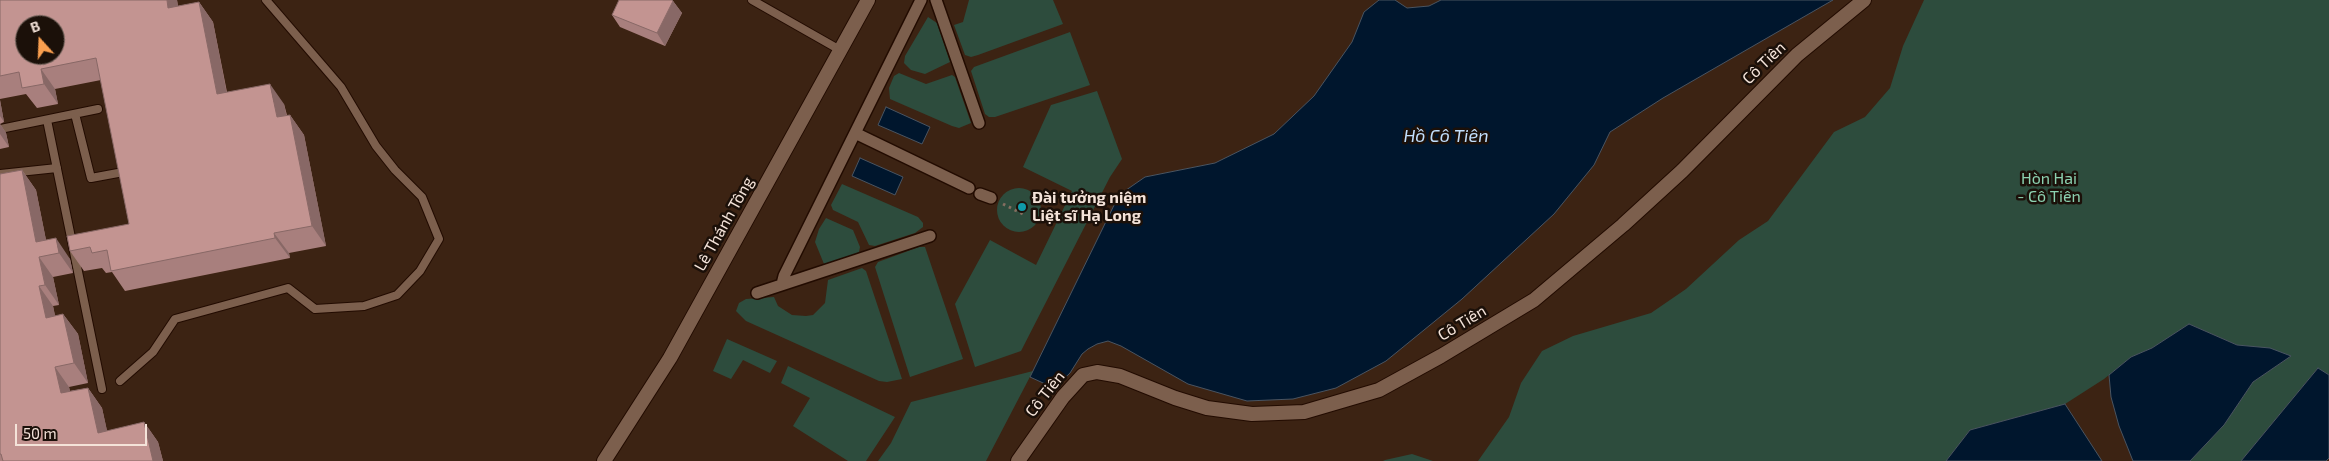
<!DOCTYPE html>
<html>
<head>
<meta charset="utf-8">
<style>
  body { margin:0 }
  #map { position:relative; width:2329px; height:461px; overflow:hidden; background:#3c2313; font-family:"Exo 2",sans-serif }
  canvas { display:block }
  .north { position:absolute; left:15px; top:15px; width:50px; height:50px; box-sizing:border-box; background:#1b1009; border:1px solid #72645c; border-radius:50%; rotate:340deg; font-size:14px; font-weight:700; line-height:20px; text-align:center; color:#f4e3d9 }
  .north::after { content:''; display:block; margin:auto; width:18px; height:22px; background:#fa9f4f; clip-path:polygon(50% 0,100% 100%,50% 72%,0 100%) }
  .scale { position:absolute; left:15px; top:424px; width:132px; height:22px; box-sizing:border-box; border:2px solid #f4e3d9; border-top:0; padding-left:6px; font-size:15px; line-height:18px; white-space:nowrap; color:#f4e3d9; -webkit-text-stroke:4px #1b1009; paint-order:stroke }
</style>
</head>
<body>
<div id="map">
<canvas width="2329" height="461"></canvas>
<div class="north">B</div>
<div class="scale">50 m</div>
</div>
<script>
const g = document.querySelector('canvas').getContext('2d');
g.lineJoin = 'round';
function paint(path, color) {
  g.fillStyle = color;
  g.fill(path, 'evenodd');
}
function poly(rows) {
  const path = new Path2D();
  for (const r of rows) {
    if (r.length === 3) {
      path.moveTo(r[0] + r[2], r[1]);
      path.arc(r[0], r[1], r[2], 0, 2 * Math.PI);
      continue;
    }
    path.moveTo(r[0], r[1]);
    for (let i = 2; i < r.length; i += 2) path.lineTo(r[i], r[i + 1]);
  }
  return path;
}
function stroke(path, color, width, dash) {
  g.strokeStyle = color;
  g.lineWidth = width;
  g.lineCap = dash ? 'butt' : 'round';
  g.setLineDash(dash || []);
  g.stroke(path);
}
function drawText(font, color, halo, rows, align = 'center') {
  g.font = font + ' "Exo 2",sans-serif';
  g.lineWidth = 5;
  g.setLineDash([]);
  g.textBaseline = 'middle';
  g.strokeStyle = halo;
  g.fillStyle = color;
  for (const [text, x, y, turn = 0] of rows) {
    g.save();
    g.translate(x, y);
    g.rotate((+turn || 0) * Math.PI / 180);
    g.textAlign = isNaN(turn) ? turn : align;
    if (halo) g.strokeText(text, 0, 0);
    g.fillText(text, 0, 0);
    g.restore();
  }
}
paint(poly([
  [969,0,1053,0,1063,24,978,55,971,57,965,55,954,25,963,22],
  [1924,0,2329,0,2329,375,2317,369,2241,461,2190,461,2224,425,2253,382,2291,356,2237,345,2189,324,2152,348,2131,357,2104,379,2065,404,1970,430,1946,461,1478,461,1509,417,1521,383,1542,351,1573,336,1651,313,1686,289,1739,240,1768,221,1834,132,1865,117,1890,88,1903,46],
  [928,17,937,23,950,62,925,74,911,70,904,63,905,56],
  [1070,32,1090,85,995,117,989,117,985,114,971,71,974,67],
  [899,73,926,84,952,75,955,77,971,123,959,128,952,126,890,99,889,88,894,76],
  [1097,91,1122,159,1110,177,1021,351,975,367,955,304,990,240,1036,265,1072,191,1023,167,1051,105],
  [842,184,918,217,923,223,923,227,915,233,875,246,869,245,858,222,833,210,831,205],
  [1019,210,22],
  [826,218,853,230,860,247,859,252,850,257,824,264,815,242,819,229],
  [919,247,925,247,963,359,910,377,875,267,878,262],
  [862,268,866,271,902,379,887,382,879,381,746,321,736,311,739,303,746,299,774,297,778,306,792,315,806,316,813,315,825,303,828,280],
  [727,339,777,361,770,373,743,360,731,379,713,371],
  [788,366,895,417,866,461,848,461,793,426,810,398,781,383],
  [1033,371,986,461,878,461,891,443,911,402],
  [1412,454,1433,461,1383,461,1385,460]
]), '#2d4c3d');
const water = poly([
  [1379,0,1395,0,1407,8,1429,6,1441,0,1833,0,1663,98,1610,132,1594,165,1554,214,1462,299,1386,361,1336,388,1293,399,1247,401,1188,384,1121,346,1108,341,1097,344,1088,349,1082,354,1070,373,1054,388,1030,377,1119,195,1145,177,1215,163,1274,134,1314,96,1352,42,1364,12,1379,0],
  [886,107,930,127,922,144,878,125,886,107],
  [860,158,903,177,895,195,852,176,860,158],
  [2189,324,2237,345,2270,348,2291,356,2253,382,2224,425,2190,461,2133,461,2119,426,2111,397,2109,375,2131,357,2152,348,2189,324],
  [2318,368,2329,375,2329,458,2326,461,2241,461,2318,368],
  [2065,404,2102,461,1946,461,1970,430,2065,404]
]);
paint(water, '#00162d');
stroke(water, '#495461', 1);
const service = poly([
  [752,0,840,50],
  [75,114,91,178,118,173],
  [47,120,102,389],
  [0,129,98,109],
  [0,174,57,168],
  [120,381,153,352,175,319,288,288,315,309,364,306,397,295,420,271,439,239,422,197,395,170,376,146,341,87,266,0]
]);
const pedestrian = poly([
  [936,0,979,123],
  [855,133,969,188],
  [980,194,991,198],
  [782,284,784,276,921,0],
  [757,293,930,236]
]);
const minor = poly([
  [1018,461,1063,397,1083,375,1097,372,1120,376,1175,398,1207,408,1252,414,1304,412,1379,390,1441,356,1534,300,1623,225,1682,171,1797,55,1864,0]
]);
const secondary = poly([
  [604,461,670,358,868,0]
]);
stroke(service, '#220b00', 10);
stroke(pedestrian, '#220b00', 14);
stroke(minor, '#220b00', 16);
stroke(secondary, '#220b00', 16);
stroke(poly([
  [1003,204,1023,214]
]), '#846e60', 3, [2.5, 4]);
stroke(service, '#7c5f4d', 8);
stroke(pedestrian, '#7c5f4d', 11);
stroke(minor, '#7c5f4d', 14);
stroke(secondary, '#7c5f4d', 14);
paint(poly([
  [0,0,177,0,178,6,199,2,213,22,227,92,284,104,287,115,290,115,304,135,326,246,289,253,290,258,125,291,112,272,106,273,102,268,84,271,70,251,129,224,101,80,55,89,58,104,37,108,26,94,0,99],
  [673,1,682,13,665,46,620,27,612,15],
  [0,100,4,122,0,124],
  [0,124,6,133,9,147,0,149],
  [22,170,36,190,46,240,70,259,73,273,53,277,59,305,53,306,55,316,63,314,78,334,88,383,69,387,70,391,88,388,102,408,107,431,144,422,158,442,163,461,0,461,0,174]
]), '#a87f7d');
paint(poly([
  [167,0,177,0,182,28,168,8],
  [673,1,682,13,665,46,657,33],
  [199,2,213,22,231,115,217,94],
  [41,69,55,89,58,104,44,84],
  [270,84,284,104,291,137,277,117],
  [0,100,4,122,0,116],
  [290,115,304,135,326,246,312,226],
  [0,124,6,133,9,147,0,134],
  [22,170,36,190,49,255,36,242],
  [274,233,289,253,290,258,275,238],
  [56,238,70,259,73,273,59,253],
  [39,257,53,277,59,305,45,285],
  [39,286,53,306,60,338,46,318],
  [63,314,78,334,88,383,74,363],
  [55,367,69,387,75,413,61,393],
  [88,388,102,408,112,453,98,433],
  [144,422,158,442,163,461,153,461]
]), '#886866');
const building = poly([
  [0,0,167,0,168,8,199,2,217,94,270,84,277,117,290,115,312,226,274,233,275,238,111,271,107,250,92,253,90,247,70,251,67,236,129,224,96,58,41,69,44,84,22,88,19,72,0,76,0,0],
  [25,25,55,25,55,55,25,55,25,25],
  [619,0,672,0,673,1,657,33,612,15,619,0],
  [22,170,36,242,56,238,59,253,39,257,45,285,39,286,46,318,63,314,74,363,55,367,61,393,88,388,98,433,144,422,153,461,3,461,1,454,0,454,0,174,22,170]
]);
paint(building, '#c39491');
stroke(building, '#886866', 1);
for (const [x, y, r, color] of [
  [1022,207,5,"#0f9aa8"]
]) {
  const dot = new Path2D();
  dot.arc(x, y, r, 0, 2 * Math.PI);
  g.fillStyle = color;
  g.fill(dot);
  stroke(dot, '#1b1009', 2);
}
drawText('16px', '#f4e3d9', '#1b1009', [
  ["Cô Tiên",1764,63,-44],
  ["Lê Thánh Tông",724,224,-61],
  ["Cô Tiên",1462,323,-31],
  ["Cô Tiên",1045,394,-52]
]);
drawText('16px', '#8cd2b1', '#1b1009', [
  ["Hòn Hai",2049,179],
  ["- Cô Tiên",2049,197]
]);
drawText('bold 16px', '#f4e3d9', '#1b1009', [
  ["Đài tưởng niệm",1032,198],
  ["Liệt sĩ Hạ Long",1032,216]
], 'left');
drawText('italic 18px', '#c1defc', '#1b1009', [
  ["Hồ Cô Tiên",1446,136]
]);
</script>
</body>
</html>
